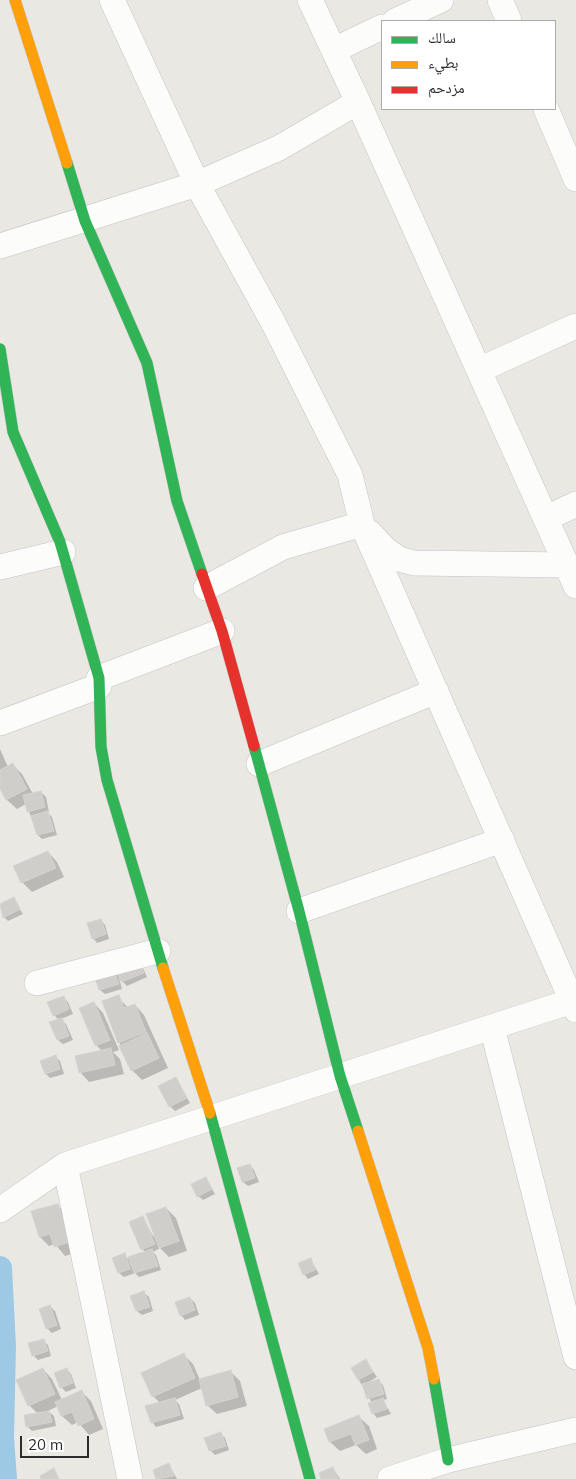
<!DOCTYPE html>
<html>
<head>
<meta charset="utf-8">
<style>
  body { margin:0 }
  #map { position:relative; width:576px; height:1479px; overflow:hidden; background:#eae8e3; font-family:Mulish,"Noto Naskh Arabic",sans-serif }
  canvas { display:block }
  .legend { position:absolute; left:381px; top:20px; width:175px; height:90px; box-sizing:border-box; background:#fff; border:1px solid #ababab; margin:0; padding:6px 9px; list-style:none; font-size:15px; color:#2c2c2c }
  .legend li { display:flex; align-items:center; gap:10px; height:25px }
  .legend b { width:25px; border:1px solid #ababab }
  .scale { position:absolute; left:20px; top:1436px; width:69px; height:22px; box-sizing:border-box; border:2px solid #2c2c2c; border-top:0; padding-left:6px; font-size:15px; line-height:18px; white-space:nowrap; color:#2c2c2c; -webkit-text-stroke:4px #fff; paint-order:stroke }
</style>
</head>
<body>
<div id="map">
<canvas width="576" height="1479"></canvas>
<ul class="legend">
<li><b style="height:6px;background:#30b455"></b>سالك</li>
<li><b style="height:6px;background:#ff9f0a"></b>بطيء</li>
<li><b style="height:6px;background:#e5322d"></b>مزدحم</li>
</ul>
<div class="scale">20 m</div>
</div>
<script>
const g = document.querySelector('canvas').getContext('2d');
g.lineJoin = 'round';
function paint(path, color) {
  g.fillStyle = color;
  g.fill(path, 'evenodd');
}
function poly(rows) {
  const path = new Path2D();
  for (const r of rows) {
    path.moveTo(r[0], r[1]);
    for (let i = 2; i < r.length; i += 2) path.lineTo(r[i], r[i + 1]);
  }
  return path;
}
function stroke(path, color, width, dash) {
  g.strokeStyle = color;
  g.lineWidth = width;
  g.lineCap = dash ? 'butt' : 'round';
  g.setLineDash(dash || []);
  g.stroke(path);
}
paint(poly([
  [0,749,8,767,13,765,22,774,33,794,41,792,46,797,49,812,47,812,52,817,57,835,42,839,38,835,26,804,17,809,7,800,0,786],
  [48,852,57,862,64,877,32,892,22,882],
  [13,899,23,914,8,921,4,917,0,906],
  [101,920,105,925,109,939,97,943,93,938],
  [142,966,147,977,127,986,119,978,122,989,105,994,100,990,95,973],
  [63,997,68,1002,73,1014,61,1019,66,1024,73,1040,63,1044,58,1040,51,1023,59,1020,54,1015],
  [118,997,128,1008,135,1005,144,1015,168,1068,142,1080,132,1070,119,1042],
  [94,1003,103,1013,119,1050,113,1052,120,1059,124,1074,89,1082,80,1072,102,1051,96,1045],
  [56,1057,60,1061,64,1074,50,1078,46,1074],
  [176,1079,190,1103,175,1111,170,1106],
  [250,1165,254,1170,259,1182,248,1186,243,1182],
  [206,1179,215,1194,203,1200,198,1196],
  [57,1205,67,1215,78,1252,65,1256,55,1244,49,1246,40,1237],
  [166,1208,176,1218,187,1251,169,1257,160,1248,153,1252,156,1255,161,1270,139,1277,135,1273,124,1277,119,1273,114,1258,124,1254,128,1259,145,1253,130,1223,143,1218,153,1236,155,1236],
  [310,1259,319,1274,308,1279,304,1274],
  [144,1293,149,1297,153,1311,142,1315,137,1311],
  [190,1298,195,1303,199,1315,185,1320,181,1315],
  [50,1306,55,1311,61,1329,52,1333,47,1328],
  [43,1340,48,1345,51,1356,38,1360,33,1355],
  [184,1355,193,1364,200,1380,231,1372,240,1381,247,1406,217,1414,207,1405,202,1388,175,1400,179,1404,184,1419,156,1427,152,1422,160,1403,153,1396],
  [366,1361,377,1377,367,1383,378,1380,383,1385,387,1399,383,1400,391,1414,377,1418,373,1413,372,1403,352,1368],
  [43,1369,52,1379,62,1400,82,1392,91,1401,103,1429,89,1435,78,1422,72,1425,62,1416,58,1406,48,1411,54,1416,56,1426,32,1431,27,1426,38,1414,29,1405],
  [67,1370,71,1374,76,1388,66,1392,61,1387],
  [359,1417,369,1426,377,1449,366,1454,356,1445,340,1451,330,1442],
  [221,1434,225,1438,229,1450,215,1455,210,1450],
  [169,1465,177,1479,158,1479,154,1470],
  [333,1468,340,1479,323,1479]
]), '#0003');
stroke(poly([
  [0,1268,4,1346,2,1438,5,1479]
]), '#9dc9e5', 24);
const building = poly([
  [13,763,27,789,6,800,0,789,0,770,13,763],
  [41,791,45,807,27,812,23,795,41,791],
  [48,811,54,831,37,835,31,816,48,811],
  [48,851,56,868,21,883,13,866,48,851],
  [14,897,20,909,3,918,0,904,14,897],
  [101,919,106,934,92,939,87,923,101,919],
  [138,960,144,973,121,982,116,969,138,960],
  [112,966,119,984,99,990,93,972,112,966],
  [119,995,124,1008,135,1004,146,1032,118,1043,102,1001,119,995],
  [64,996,69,1009,53,1016,47,1002,64,996],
  [94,1002,110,1040,95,1046,79,1008,94,1002],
  [62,1018,69,1036,57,1040,49,1022,62,1018],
  [147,1033,159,1058,131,1071,119,1046,147,1033],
  [111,1048,115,1065,79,1073,75,1056,111,1048],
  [56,1055,60,1069,45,1074,40,1061,56,1055],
  [176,1077,187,1098,169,1107,158,1086,176,1077],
  [250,1164,255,1178,242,1182,237,1168,250,1164],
  [206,1177,212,1189,197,1197,191,1184,206,1177],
  [58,1204,69,1242,54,1247,50,1234,39,1237,31,1211,58,1204],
  [166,1207,179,1241,159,1248,146,1214,166,1207],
  [143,1216,155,1244,141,1250,129,1222,143,1216],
  [152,1249,158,1266,134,1273,128,1257,152,1249],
  [125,1253,130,1269,118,1273,112,1258,125,1253],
  [311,1258,315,1270,303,1275,298,1263,311,1258],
  [144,1291,150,1307,136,1311,130,1296,144,1291],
  [190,1297,195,1310,180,1316,175,1302,190,1297],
  [50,1305,57,1325,46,1329,39,1309,50,1305],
  [44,1339,48,1351,32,1356,28,1343,44,1339],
  [184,1353,195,1378,152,1397,141,1373,184,1353],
  [366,1359,373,1372,358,1380,351,1368,366,1359],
  [43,1368,55,1394,28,1406,16,1380,43,1368],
  [67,1368,73,1383,60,1388,54,1373,67,1368],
  [231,1370,238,1397,206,1406,199,1379,231,1370],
  [379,1379,384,1394,367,1399,362,1384,379,1379],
  [82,1390,94,1419,78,1426,72,1412,61,1416,55,1402,82,1390],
  [175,1398,180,1415,151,1423,145,1406,175,1398],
  [383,1398,387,1409,372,1414,368,1403,383,1398],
  [49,1411,52,1422,26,1427,24,1415,49,1411],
  [359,1415,369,1440,355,1445,351,1434,329,1442,324,1429,359,1415],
  [221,1432,226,1446,209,1451,204,1438,221,1432],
  [169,1463,174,1476,156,1479,153,1470,169,1463],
  [333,1467,338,1479,321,1479,319,1473,333,1467],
  [54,1468,59,1479,41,1479,40,1476,54,1468]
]);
paint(building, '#cfceca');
stroke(building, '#d5d3cf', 1);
const street = poly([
  [112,0,197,184,274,324,350,475,362,524,576,1010],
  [310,0,358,102,576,586],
  [500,0,509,21],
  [395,21,441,0],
  [334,50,382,27],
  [546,109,576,179],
  [0,246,197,184,279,148,358,102],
  [479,370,576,326],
  [547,518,576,504],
  [370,533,386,550,399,559,414,563,566,565],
  [0,567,63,552],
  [206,588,283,547,362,524],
  [99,678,222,631],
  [0,723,99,686],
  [259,764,436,691],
  [299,911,502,840],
  [37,983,158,951],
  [492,1027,576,1357],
  [65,1165,130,1479],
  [0,1210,65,1165,572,1001],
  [390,1479,448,1460,576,1430]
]);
const fast = poly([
  [67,163,85,221,147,363,177,501,202,574],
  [0,349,13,432,60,542,99,678,101,747,107,780,163,968],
  [254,746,299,911,340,1076,358,1131],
  [210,1113,310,1479],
  [434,1379,448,1460]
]);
const slow = poly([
  [15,0,67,163],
  [163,968,210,1113],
  [358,1131,428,1348,434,1379]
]);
const jam = poly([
  [202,574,222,631,254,746]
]);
stroke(street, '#c4c3c3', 26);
stroke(fast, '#c4c3c3', 12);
stroke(slow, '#c4c3c3', 12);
stroke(jam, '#c4c3c3', 12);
stroke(street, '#fcfcfb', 25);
stroke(fast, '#30b455', 11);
stroke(slow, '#ff9f0a', 11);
stroke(jam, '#e5322d', 11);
</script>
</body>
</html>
